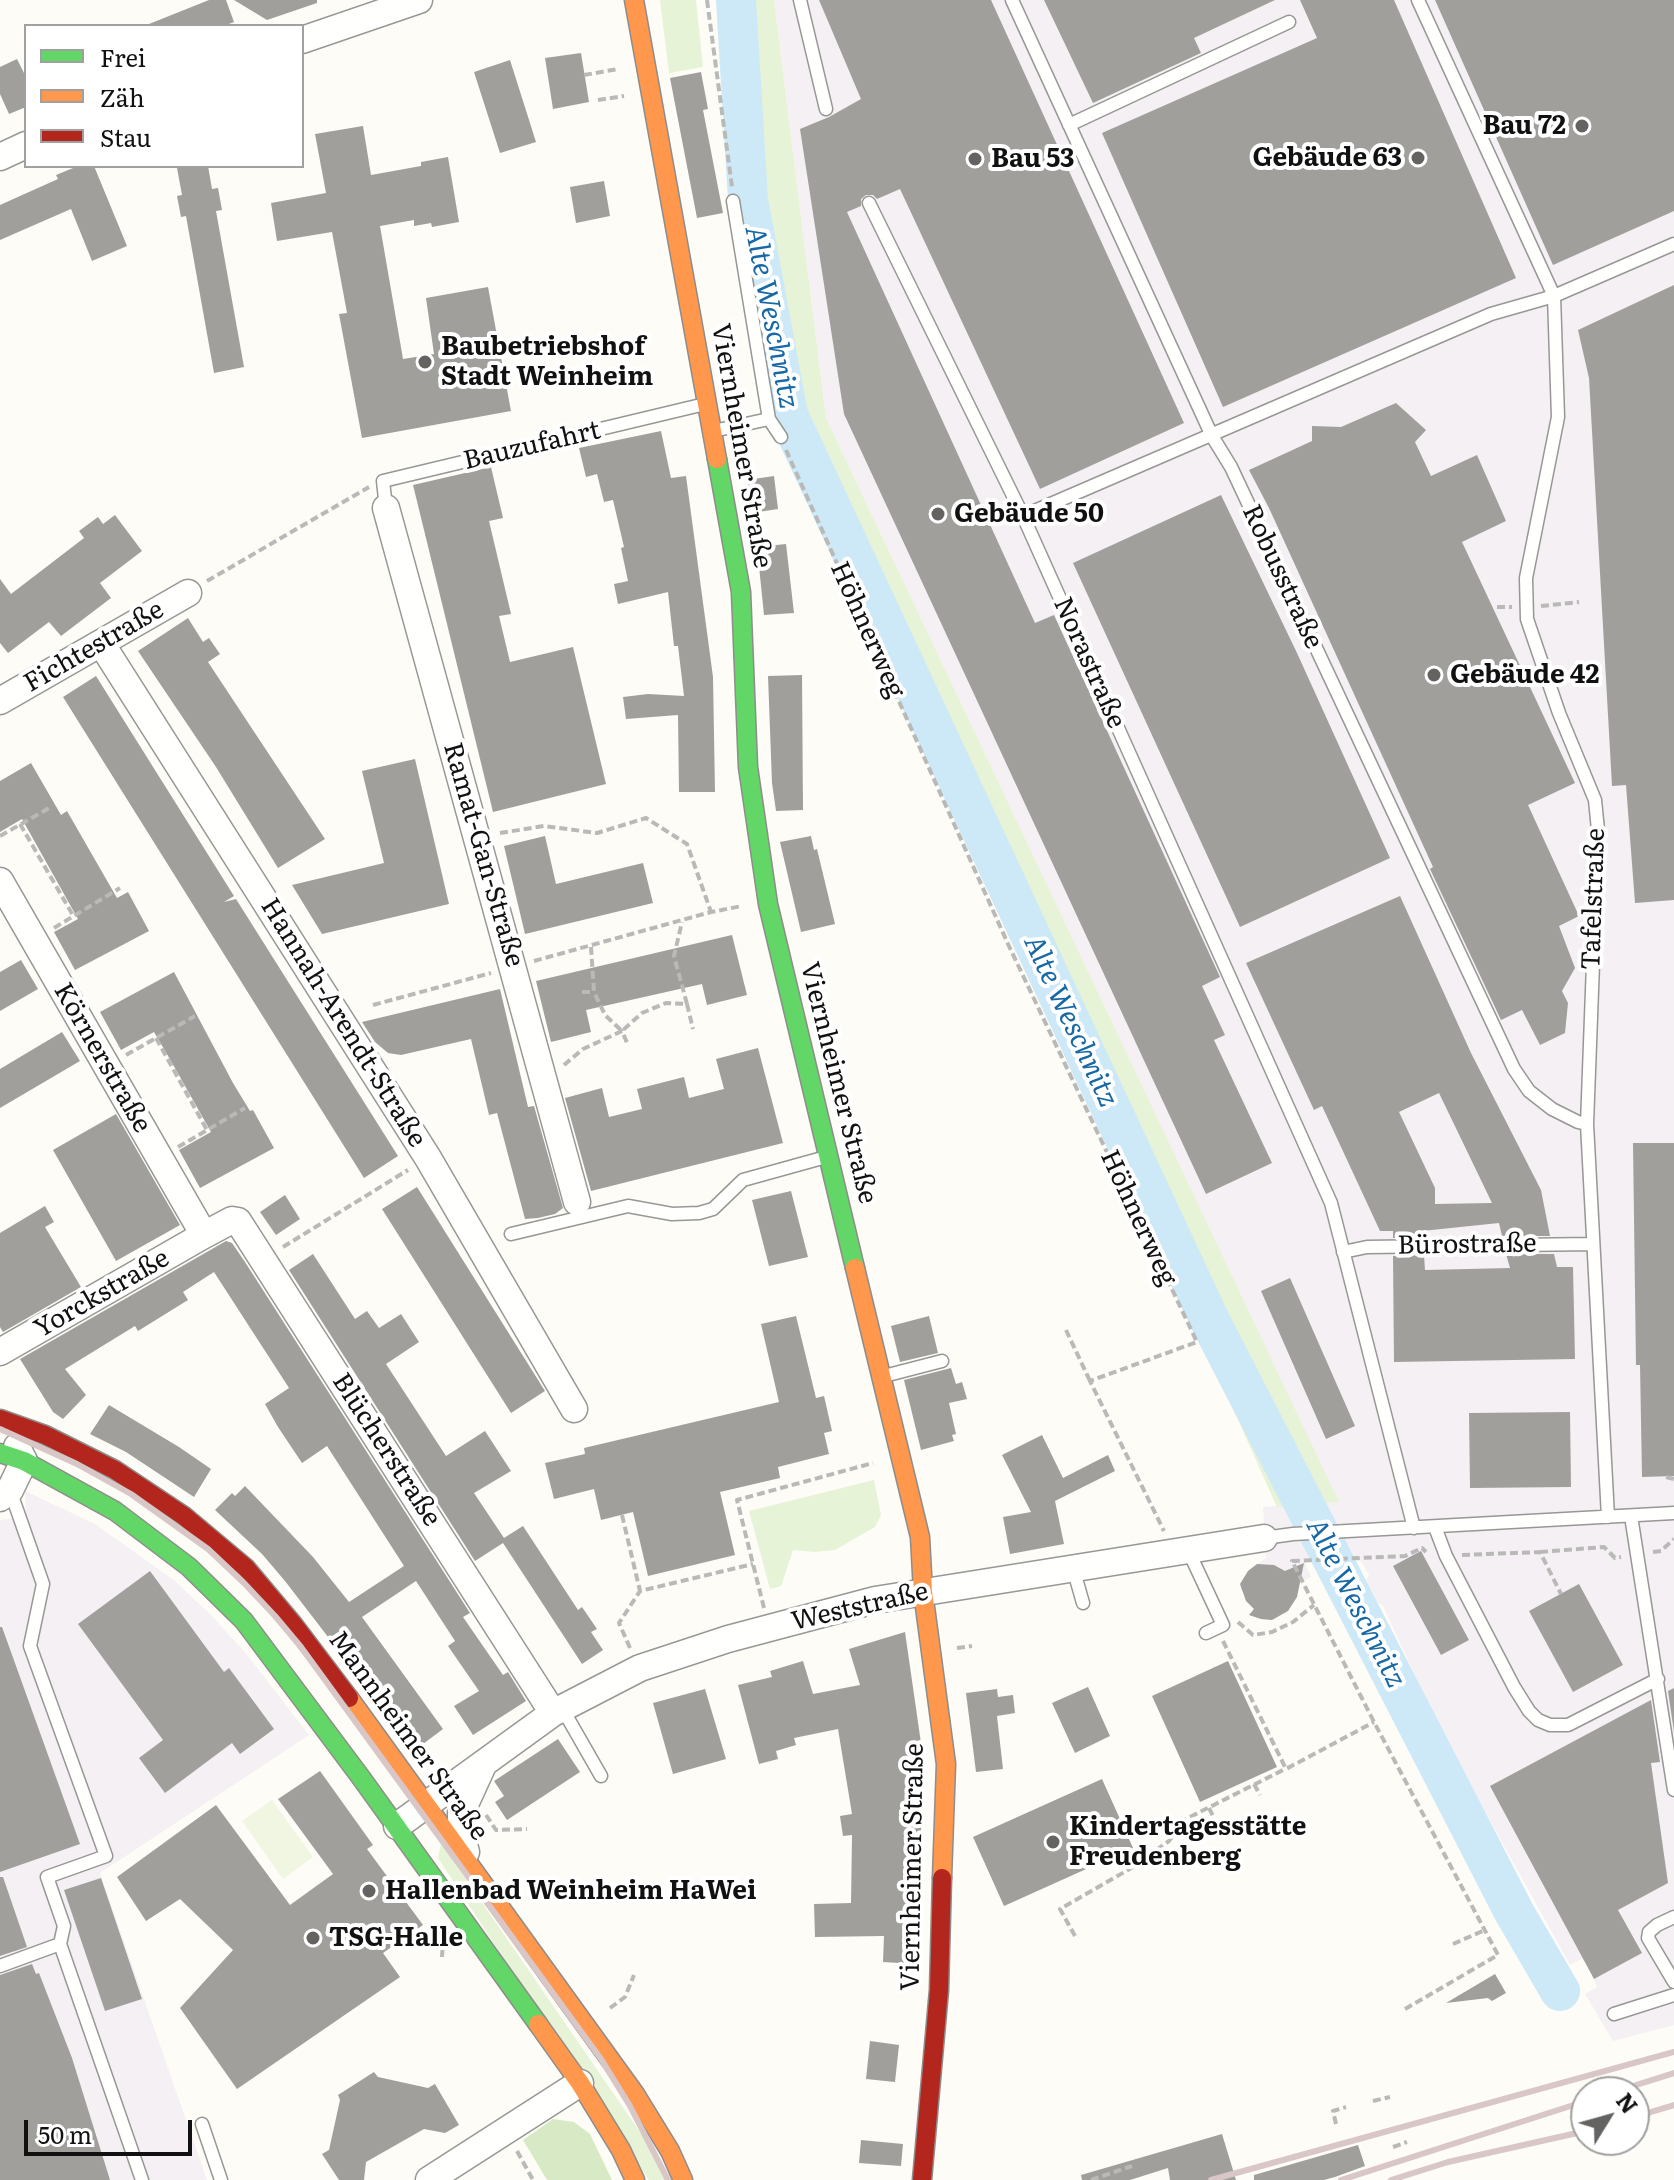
<!DOCTYPE html>
<html>
<head>
<meta charset="utf-8">
<style>
  body { margin:0 }
  #map { position:relative; width:1674px; height:2180px; overflow:hidden; background:#fdfcf7; font-family:Literata,serif }
  canvas { display:block }
  .legend { position:absolute; left:24px; top:24px; width:280px; height:144px; box-sizing:border-box; background:#fff; border:2px solid #a0a0a0; margin:0; padding:10px 14px; list-style:none; font-size:24px; color:#111 }
  .legend li { display:flex; align-items:center; gap:16px; height:40px }
  .legend b { width:40px; border:2px solid #a0a0a0 }
  .north { position:absolute; left:1570px; top:2076px; width:80px; height:80px; box-sizing:border-box; background:#fff; border:2px solid #a0a0a0; border-radius:50%; rotate:53deg; font-size:22px; font-weight:700; line-height:32px; text-align:center; color:#111 }
  .north::after { content:''; display:block; margin:auto; width:28px; height:36px; background:#646362; clip-path:polygon(50% 0,100% 100%,50% 72%,0 100%) }
  .scale { position:absolute; left:24px; top:2120px; width:168px; height:36px; box-sizing:border-box; border:4px solid #111; border-top:0; padding-left:10px; font-size:24px; line-height:28px; white-space:nowrap; color:#111; -webkit-text-stroke:6px #fff; paint-order:stroke }
</style>
</head>
<body>
<div id="map">
<canvas width="1674" height="2180"></canvas>
<ul class="legend">
<li><b style="height:10px;background:#63d668"></b>Frei</li>
<li><b style="height:10px;background:#ff974d"></b>Zäh</li>
<li><b style="height:10px;background:#b3261e"></b>Stau</li>
</ul>
<div class="north">N</div>
<div class="scale">50 m</div>
</div>
<script>
const g = document.querySelector('canvas').getContext('2d');
g.lineJoin = 'round';
function paint(path, color) {
  g.fillStyle = color;
  g.fill(path, 'evenodd');
}
function poly(rows) {
  const path = new Path2D();
  for (const r of rows) {
    path.moveTo(r[0], r[1]);
    for (let i = 2; i < r.length; i += 2) path.lineTo(r[i], r[i + 1]);
  }
  return path;
}
function stroke(path, color, width, dash) {
  g.strokeStyle = color;
  g.lineWidth = width;
  g.lineCap = dash ? 'butt' : 'round';
  g.setLineDash(dash || []);
  g.stroke(path);
}
function drawText(font, color, halo, rows, align = 'center') {
  g.font = font + ' Literata,serif';
  g.lineWidth = 8;
  g.setLineDash([]);
  g.textBaseline = 'middle';
  g.strokeStyle = halo;
  g.fillStyle = color;
  for (const [text, x, y, turn = 0] of rows) {
    g.save();
    g.translate(x, y);
    g.rotate((+turn || 0) * Math.PI / 180);
    g.textAlign = isNaN(turn) ? turn : align;
    if (halo) g.strokeText(text, 0, 0);
    g.fillText(text, 0, 0);
    g.restore();
  }
}
paint(poly([
  [774,0,1674,0,1674,2025,1613,2041,1585,1994,1597,1987,1594,1979,1583,1958,1570,1965,1441,1732,1383,1606,1377,1602,1366,1580,1369,1575,1361,1561,1305,1563,1311,1577,1292,1586,1292,1591,1298,1591,1288,1611,1272,1620,1261,1619,1250,1615,1254,1608,1240,1588,1248,1571,1266,1558,1263,1507,1338,1501,826,418],
  [25,1491,95,1524,175,1581,210,1614,248,1656,309,1735,100,1873,207,2180,0,2180,0,1520,26,1517]
]), '#f5f0f3');
paint(poly([
  [660,0,696,0,703,67,669,73],
  [720,0,774,0,826,418,1339,1502,1277,1507,1103,1118,1012,934,784,427],
  [874,1480,881,1515,875,1527,835,1550,815,1552,793,1550,781,1586,770,1589,749,1511],
  [441,1843,673,2180,649,2180,438,1858]
]), '#e7f3d7');
paint(poly([
  [553,2119,574,2122,590,2134,612,2180,547,2180,523,2140]
]), '#d8eac5');
paint(poly([
  [272,1800,313,1857,283,1879,242,1821]
]), '#f0f6e1');
stroke(poly([
  [736,0,748,200,788,415,1209,1319,1514,1912,1560,1991]
]), '#cde8f7', 40);
paint(poly([
  [209,0,226,0,234,22,224,26,144,26],
  [234,0,317,0,317,3,267,20],
  [819,0,991,0,1184,423,1040,489,900,189,877,199,873,195,866,195,861,199,861,206,847,212,1035,623,1054,615,1220,977,1202,986,1225,1035,1214,1040,1272,1163,1206,1194,844,414,800,129,829,117,861,99],
  [1044,0,1275,0,1194,38,1201,53,1093,103],
  [1300,0,1394,0,1516,278,1223,407,1102,133,1317,38],
  [1435,0,1674,0,1674,211,1553,265],
  [581,53,589,102,553,109,545,58],
  [17,59,26,77,26,107,9,114,0,94,0,67],
  [510,60,536,142,500,153,474,72],
  [701,72,708,109,703,110,723,213,697,218,670,78],
  [363,126,371,175,421,166,421,162,448,157,459,222,432,227,431,223,414,226,414,220,380,226,403,359,434,354,426,298,488,287,511,411,362,438,339,314,347,313,332,232,277,241,271,203,326,193,315,134],
  [78,166,94,166,127,246,92,261,71,209,0,240,0,205,58,179,56,175],
  [186,166,208,166,212,189,218,188,222,210,216,211,244,367,214,373,186,216,181,217,177,196,182,195,177,168],
  [604,181,610,216,576,223,570,187],
  [1674,285,1674,900,1635,903,1626,785,1612,786,1589,378,1578,330],
  [1396,403,1426,430,1415,442,1431,476,1477,455,1506,521,1462,542,1575,783,1528,805,1579,916,1559,926,1575,968,1562,991,1568,1003,1565,1033,1540,1045,1522,1010,1501,1020,1430,869,1433,867,1269,508,1249,470,1312,441,1312,426,1341,427],
  [661,431,671,478,686,476,713,677,715,792,679,792,678,715,626,719,623,697,648,694,684,696,678,646,674,646,668,592,618,604,614,584,628,581,621,548,624,547,613,500,604,502,597,474,586,477,579,448],
  [491,467,503,518,489,521,511,614,499,616,510,662,573,647,606,784,493,812,413,485],
  [774,476,778,509,752,513,747,480],
  [1221,495,1297,653,1390,858,1240,927,1073,563],
  [115,515,142,551,100,583,111,598,61,636,49,622,8,653,0,643,0,579,11,594,84,538,79,531,98,517,103,524],
  [786,544,794,613,764,615,757,547],
  [188,618,203,642,209,638,220,654,208,662,325,839,278,868,216,767,138,651],
  [802,675,803,810,776,811,772,783,768,676],
  [96,676,234,896,224,902,236,899,398,1156,364,1178,63,697],
  [415,759,449,904,322,934,292,885,384,863,362,771],
  [31,763,61,815,67,811,117,898,128,892,149,931,75,970,54,932,78,919,22,819,0,832,0,781],
  [545,836,556,884,643,863,653,903,525,934,504,846],
  [811,836,814,850,817,849,835,924,801,932,780,842],
  [1400,896,1471,1053,1541,1190,1550,1236,1502,1236,1499,1223,1422,1231,1423,1237,1393,1238,1393,1231,1380,1231,1322,1106,1314,1110,1246,963],
  [1439,1093,1492,1203,1435,1204,1435,1188,1399,1112],
  [732,935,747,995,707,1005,702,984,586,1010,591,1032,551,1042,536,981],
  [21,960,38,989,0,1011,0,972],
  [174,972,233,1083,250,1111,253,1110,274,1148,200,1188,179,1150,211,1132,171,1061,154,1032,121,1050,100,1012],
  [500,989,528,1107,534,1106,563,1208,555,1214,538,1218,525,1219,497,1113,489,1115,471,1039,401,1055,388,1053,375,1042,362,1022],
  [62,1032,80,1061,0,1108,0,1069],
  [758,1048,783,1143,591,1191,565,1098,602,1088,609,1117,642,1109,637,1089,684,1077,689,1098,724,1089,716,1059],
  [116,1114,180,1225,116,1261,53,1150],
  [1633,1143,1674,1143,1674,1476,1642,1477,1640,1365,1636,1365],
  [417,1187,545,1391,511,1413,382,1209],
  [791,1191,808,1257,769,1266,752,1200],
  [285,1195,300,1219,276,1235,260,1212],
  [45,1206,54,1222,45,1227,81,1287,3,1332,0,1327,0,1233],
  [226,1241,232,1243,245,1262,470,1613,463,1617,503,1675,508,1672,526,1701,473,1735,454,1706,479,1691,448,1646,455,1641,416,1581,362,1617,443,1729,415,1750,285,1581,262,1554,215,1510,232,1493,235,1496,245,1486,313,1557,349,1602,404,1566,327,1446,302,1463,278,1427,265,1404,289,1388,214,1272,183,1292,188,1300,138,1331,135,1326,65,1369,86,1395,63,1419,53,1412,20,1359],
  [313,1254,355,1319,367,1311,379,1328,401,1314,419,1342,386,1364,446,1456,485,1431,511,1471,474,1493,504,1538,523,1526,578,1610,582,1607,597,1629,591,1632,603,1650,582,1664,503,1543,475,1561,289,1270],
  [1506,1254,1554,1254,1557,1267,1573,1267,1575,1359,1394,1362,1393,1256,1424,1255,1425,1270,1510,1268],
  [1290,1278,1355,1426,1326,1439,1261,1291],
  [796,1316,816,1398,824,1396,832,1431,824,1433,829,1454,778,1467,780,1478,720,1492,735,1555,648,1576,633,1512,601,1520,594,1489,554,1499,545,1463,585,1454,584,1448,779,1402,761,1324],
  [929,1316,938,1353,900,1362,891,1326],
  [951,1368,956,1384,962,1382,967,1399,949,1403,956,1434,952,1435,954,1441,921,1450,904,1380],
  [109,1405,179,1447,211,1469,194,1497,126,1452,90,1434],
  [1570,1412,1571,1487,1470,1488,1469,1413],
  [1042,1435,1063,1478,1108,1455,1115,1471,1055,1501,1064,1544,1010,1554,1003,1517,1031,1512,1002,1455],
  [1421,1551,1469,1640,1441,1655,1393,1566],
  [1304,1563,1297,1597,1288,1611,1272,1620,1261,1619,1249,1615,1254,1609,1246,1601,1240,1584,1248,1571,1257,1564,1274,1565,1285,1571],
  [150,1571,224,1672,229,1668,274,1729,240,1754,232,1743,165,1793,139,1758,163,1740,78,1624],
  [1579,1584,1623,1665,1573,1692,1529,1611],
  [0,1627,2,1627,80,1844,0,1872],
  [905,1632,924,1764,915,1964,883,1962,884,1936,815,1937,814,1904,851,1903,852,1835,843,1836,840,1816,852,1814,838,1729,794,1738,796,1745,776,1751,778,1759,759,1764,738,1685,772,1677,770,1671,803,1661,813,1694,860,1685,849,1649],
  [1228,1661,1277,1767,1200,1802,1152,1696],
  [1088,1687,1110,1736,1075,1753,1052,1703],
  [1674,1688,1674,1732,1668,1691],
  [705,1689,726,1759,673,1774,653,1703],
  [997,1689,998,1697,1013,1695,1015,1713,997,1716,1003,1769,976,1772,966,1693],
  [1651,1700,1660,1762,1651,1763,1668,1883,1618,1910,1642,1953,1594,1979,1490,1786],
  [558,1739,580,1772,507,1820,495,1802,504,1796,494,1781],
  [320,1771,373,1845,367,1849,423,1925,383,1953,400,1977,237,2089,180,2008,233,1950,180,1899,146,1921,117,1877,216,1805,290,1905,333,1874,278,1799],
  [1102,1779,1133,1848,1004,1906,973,1837],
  [0,1877,3,1877,27,1947,0,1956],
  [101,1878,142,1999,105,2011,64,1890],
  [32,1964,36,1974,39,1973,72,2058,110,2180,0,2180,0,1975],
  [1495,1974,1506,1993,1492,2001,1488,1998,1446,2003],
  [870,2041,899,2045,895,2082,866,2079],
  [374,2072,378,2077,428,2088,435,2084,459,2125,445,2133,424,2129,366,2162,364,2180,339,2180,322,2154,329,2150,340,2100,338,2095],
  [1222,2134,1236,2180,1170,2180,1168,2168,1130,2180,1082,2180,1081,2175],
  [861,2140,903,2144,901,2166,859,2163],
  [1358,2145,1365,2166,1335,2177,1324,2180,1254,2180,1254,2175]
]), '#a19f9c');
const lane = poly([
  [800,0,826,109],
  [1012,0,1212,436,1231,467,1514,1069,1529,1091,1552,1109,1578,1122,1587,1124],
  [1418,0,1554,296,1558,417,1526,578,1527,619,1559,713,1595,800,1598,830,1587,1124,1608,1517],
  [1069,125,1289,22],
  [733,201,769,419,781,437],
  [869,203,1023,516,1331,1203,1414,1528],
  [713,431,769,419],
  [386,508,383,481,705,404],
  [1023,516,1491,314,1554,296,1674,244],
  [511,1234,628,1206,672,1214,699,1213,713,1209,743,1180,826,1157],
  [1343,1252,1367,1247,1592,1244],
  [884,1376,942,1361],
  [10,1490,43,1584,30,1646,106,1856,47,1877,64,1926,60,1944],
  [1631,1516,1674,1790],
  [1435,1527,1446,1556,1514,1687,1529,1711,1538,1720,1550,1725,1568,1725,1658,1679],
  [1264,1538,1293,1534,1674,1513],
  [1188,1550,1223,1625,1206,1633],
  [1073,1568,1083,1603],
  [562,1708,601,1776],
  [1674,1917,1657,1925,1649,1932,1648,1938,1674,1982],
  [0,1966,60,1944,142,2180],
  [1614,2014,1674,1995],
  [202,2124,221,2180]
]);
const street = poly([
  [302,40,419,0],
  [0,157,26,145],
  [386,508,577,1202],
  [101,643,428,1158,574,1409],
  [0,701,188,593],
  [0,881,204,1235],
  [0,1352,204,1235,232,1220,238,1221,553,1713],
  [0,1498,10,1490,24,1461,17,1447],
  [397,1826,553,1713,640,1668,728,1639,875,1600,1264,1538],
  [466,1852,461,1835,461,1813,483,1765],
  [429,2180,580,2083]
]);
const fast = poly([
  [717,459,741,592,748,767,768,904,855,1268],
  [0,1453,24,1461,115,1511,189,1567,244,1621,362,1779,538,2024]
]);
const slow = poly([
  [634,0,717,459],
  [855,1268,920,1537,923,1592,946,1764,942,1878],
  [349,1698,635,2094,670,2151,683,2180],
  [538,2024,580,2083,621,2150,635,2180]
]);
const jam = poly([
  [0,1419,45,1435,115,1470,184,1516,246,1568,293,1624,349,1698],
  [922,2180,939,1990,942,1878]
]);
stroke(lane, '#979795', 15);
stroke(street, '#979795', 29);
stroke(fast, '#8e8d8b', 21);
stroke(slow, '#8e8d8b', 21);
stroke(jam, '#8e8d8b', 21);
stroke(poly([
  [707,0,732,187],
  [584,75,618,69],
  [598,100,624,96],
  [786,450,1008,944,1197,1342,1090,1381,1164,1531],
  [207,581,369,487],
  [1541,606,1579,602],
  [1497,607,1512,607],
  [20,824,74,917],
  [500,833,544,826,597,833,646,818,687,844,711,912],
  [0,836,51,807],
  [54,928,120,888],
  [591,947,594,992,605,1015,622,1031,642,1013,666,1003,687,1004,674,956,682,922],
  [534,961,711,912,742,906],
  [582,992,594,992],
  [687,1004,693,1029],
  [373,1005,491,973],
  [156,1038,207,1130],
  [126,1055,195,1016],
  [564,1065,583,1049,622,1031,628,1045],
  [178,1147,245,1108],
  [283,1247,408,1170],
  [1066,1330,1090,1381],
  [1666,1477,1674,1479],
  [622,1515,640,1591,753,1564],
  [1540,1552,1604,1547,1615,1558,1621,1557],
  [1653,1552,1661,1551,1674,1539],
  [1462,1555,1540,1552,1561,1594],
  [764,1608,737,1500,873,1463],
  [1238,1622,1253,1635,1272,1632,1293,1622,1314,1605],
  [1223,1641,1286,1769,1374,1722],
  [630,1648,619,1623,640,1591],
  [957,1648,972,1646],
  [1254,1784,1260,1795],
  [1209,1808,1215,1820],
  [486,1815,496,1830,527,1829],
  [1075,1936,1060,1909,1128,1870,1169,1841,1184,1820,1285,1769],
  [1453,1944,1485,1930],
  [442,1957,443,1940],
  [610,2008,625,1997,634,1975],
  [1405,2009,1498,1955,1374,1722,1292,1561,1405,1556,1422,1548,1426,1552],
  [1373,2101,1390,2097],
  [1336,2124,1333,2111,1346,2107],
  [1393,2147,1407,2142],
  [517,2151,533,2180],
  [1091,2180,1132,2166]
]), '#b9b9b8', 4, [8, 4]);
stroke(lane, '#fffffe', 12);
stroke(street, '#fffffe', 26);
stroke(fast, '#63d668', 18);
stroke(slow, '#ff974d', 18);
stroke(jam, '#b3261e', 18);
stroke(poly([
  [0,1429,77,1464,131,1494,208,1549,244,1583,275,1616,301,1647,601,2059,630,2106,668,2180],
  [1614,2092,1674,2073],
  [1634,2117,1674,2105],
  [1211,2180,1674,2052],
  [1341,2180,1586,2101],
  [1391,2180,1448,2162,1586,2131]
]), '#d9c6c7', 6);
for (const [x, y, r, color] of [
  [1582,126,8,"#646362"],
  [1418,158,8,"#646362"],
  [975,159,8,"#646362"],
  [425,362,8,"#646362"],
  [938,514,8,"#646362"],
  [1434,675,8,"#646362"],
  [1053,1842,8,"#646362"],
  [369,1891,8,"#646362"],
  [313,1938,8,"#646362"]
]) {
  const dot = new Path2D();
  dot.arc(x, y, r, 0, 2 * Math.PI);
  g.fillStyle = color;
  g.fill(dot);
  stroke(dot, '#fff', 3);
}
drawText('bold 26px', '#111', '#fff', [
  ["Bau 72",1566,126,"right"],
  ["Gebäude 63",1402,158,"right"],
  ["Bau 53",991,159],
  ["Baubetriebshof",441,347],
  ["Stadt Weinheim",441,377],
  ["Gebäude 50",954,514],
  ["Gebäude 42",1450,675],
  ["Kindertagesstätte",1069,1827],
  ["Freudenberg",1069,1857],
  ["Hallenbad Weinheim HaWei",385,1891],
  ["TSG-Halle",329,1938]
], 'left');
drawText('26px', '#111', '#fff', [
  ["Bauzufahrt",532,446,-13],
  ["Viernheimer Straße",741,446,80],
  ["Robusstraße",1282,577,65],
  ["Höhnerweg",867,630,66],
  ["Fichtestraße",94,647,-30],
  ["Norastraße",1089,663,66],
  ["Ramat-Gan-Straße",483,855,74],
  ["Tafelstraße",1594,899,-88],
  ["Hannah-Arendt-Straße",343,1023,58],
  ["Körnerstraße",102,1058,60],
  ["Viernheimer Straße",838,1083,76],
  ["Höhnerweg",1138,1218,65],
  ["Bürostraße",1467,1245,-1],
  ["Yorckstraße",102,1294,-30],
  ["Blücherstraße",386,1450,57],
  ["Weststraße",860,1607,-13],
  ["Mannheimer Straße",408,1736,54],
  ["Viernheimer Straße",913,1867,-89]
]);
drawText('italic 28px', '#1768a6', '#fff', [
  ["Alte Weschnitz",771,317,79],
  ["Alte Weschnitz",1070,1021,65],
  ["Alte Weschnitz",1355,1603,63]
]);
</script>
</body>
</html>
